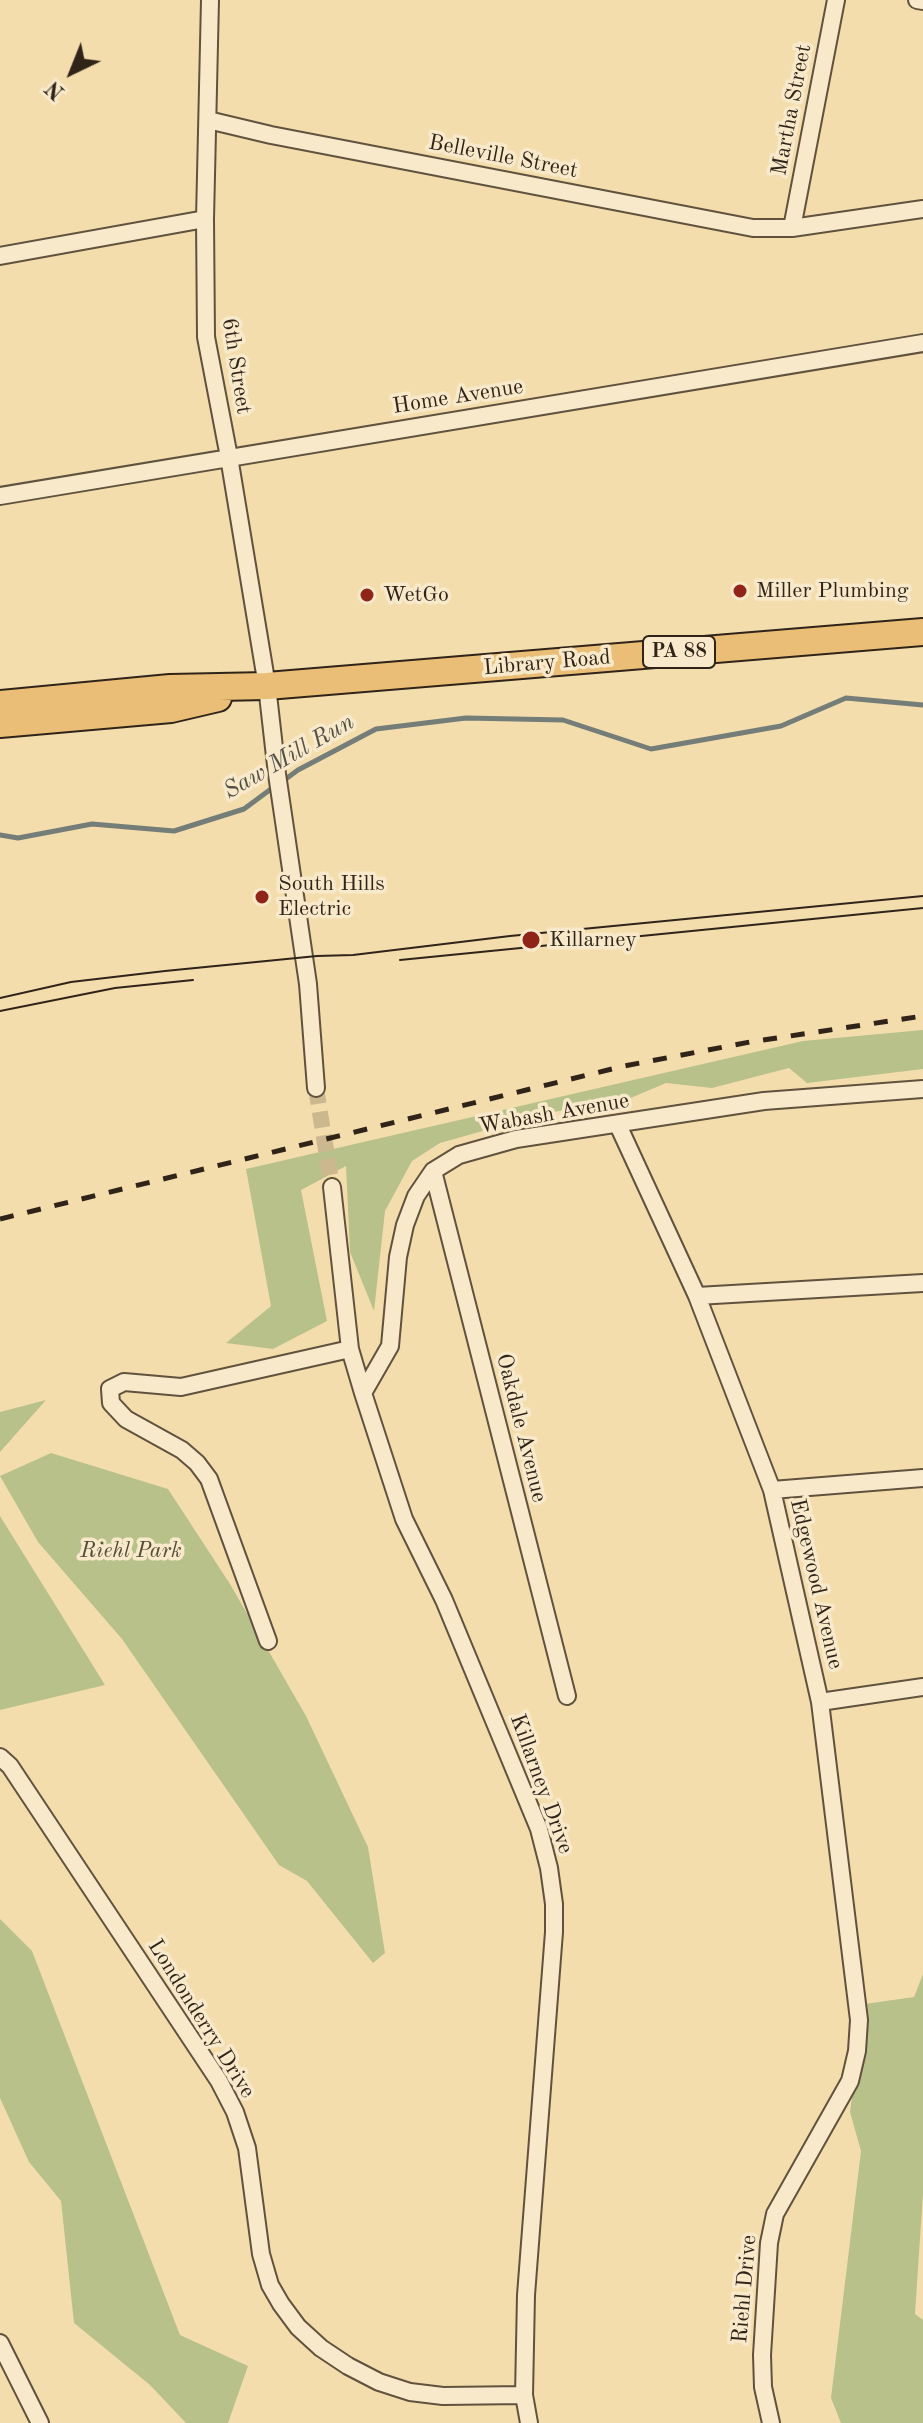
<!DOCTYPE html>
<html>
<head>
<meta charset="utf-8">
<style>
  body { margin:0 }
  #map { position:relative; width:923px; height:2423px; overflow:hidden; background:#f3ddad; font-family:"Old Standard TT",serif }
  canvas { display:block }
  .north { position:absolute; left:32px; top:32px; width:80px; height:80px; -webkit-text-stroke:6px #f7e9ca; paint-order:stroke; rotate:223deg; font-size:22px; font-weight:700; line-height:32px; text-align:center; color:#302419 }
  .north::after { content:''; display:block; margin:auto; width:28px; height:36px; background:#302419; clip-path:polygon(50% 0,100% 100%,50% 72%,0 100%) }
</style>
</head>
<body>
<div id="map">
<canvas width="923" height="2423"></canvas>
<div class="north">N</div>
</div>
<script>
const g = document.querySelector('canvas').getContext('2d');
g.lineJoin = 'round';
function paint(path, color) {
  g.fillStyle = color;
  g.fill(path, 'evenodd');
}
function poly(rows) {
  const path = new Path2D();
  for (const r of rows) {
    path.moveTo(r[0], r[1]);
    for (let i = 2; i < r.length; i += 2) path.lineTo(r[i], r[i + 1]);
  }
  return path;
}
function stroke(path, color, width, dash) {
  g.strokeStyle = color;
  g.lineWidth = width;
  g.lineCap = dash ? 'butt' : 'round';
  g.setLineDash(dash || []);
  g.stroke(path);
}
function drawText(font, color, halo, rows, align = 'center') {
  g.font = font + ' "Old Standard TT",serif';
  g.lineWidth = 7;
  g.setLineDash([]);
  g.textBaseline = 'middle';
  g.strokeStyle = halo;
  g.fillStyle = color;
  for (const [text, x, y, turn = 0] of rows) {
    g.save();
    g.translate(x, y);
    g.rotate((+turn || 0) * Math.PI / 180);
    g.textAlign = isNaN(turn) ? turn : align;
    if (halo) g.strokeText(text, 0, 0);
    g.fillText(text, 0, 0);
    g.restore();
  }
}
paint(poly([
  [923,1030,923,1069,807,1083,789,1068,712,1088,666,1083,626,1100,547,1113,440,1143,412,1161,385,1211,374,1311,350,1252,346,1166,301,1190,327,1321,273,1349,226,1343,271,1306,246,1169,803,1041],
  [46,1400,0,1452,0,1412],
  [51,1453,168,1489,230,1584,306,1716,368,1847,385,1953,373,1963,307,1881,279,1865,122,1639,38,1542,0,1476],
  [0,1516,105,1685,0,1710],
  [0,1919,32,1951,180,2335,248,2366,228,2423,186,2423,150,2385,74,2323,61,2201,29,2162,0,2098],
  [923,1974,923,2193,915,2314,923,2320,923,2423,841,2423,831,2398,861,2151,850,2112,865,2004,914,1997]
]), '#b9c18b');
stroke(poly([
  [283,781,298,770,376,729,466,718,563,720,651,749,781,726,846,698,923,705],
  [0,835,18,838,92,824,174,831,244,809,275,786]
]), '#747d77', 5);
stroke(poly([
  [316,1088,332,1187]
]), '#ccb88f', 16, [16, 8]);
const minor = poly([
  [210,0,205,219,206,337,229,457,267,686,277,774,308,984,316,1088],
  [917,0,923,1],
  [208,120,271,135,753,228,792,228,923,209],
  [792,228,836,0],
  [0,256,205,219],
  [0,496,923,343],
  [618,1125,697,1296,772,1490,820,1702,859,2020,857,2051,850,2081,775,2214,769,2243,762,2355,763,2387,771,2423],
  [433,1171,567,1696],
  [332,1187,350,1349,363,1393,404,1519,444,1600,539,1829,549,1868,554,1904,554,1932,526,2295,524,2395,529,2423],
  [697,1296,923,1283],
  [363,1393,390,1346,398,1257,405,1225,416,1196,433,1171,459,1155,516,1139,764,1101,923,1089],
  [772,1490,923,1478],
  [268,1641,209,1479,197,1463,182,1450,126,1419,111,1403,110,1389,124,1382,181,1387,350,1349],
  [820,1702,923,1687],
  [0,1757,10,1766,219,2081,235,2112,247,2148,261,2254,270,2285,281,2304,298,2327,321,2348,348,2366,379,2382,410,2392,443,2396,524,2395],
  [0,2343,40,2423]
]);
const primary = poly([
  [0,704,170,688,267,686,923,632],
  [0,724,171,709,218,698]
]);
stroke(minor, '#61523e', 20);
stroke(primary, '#302419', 30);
stroke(minor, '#f7e9ca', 16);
stroke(primary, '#eabe76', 26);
stroke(poly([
  [400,960,923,908],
  [0,998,71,982,165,971,317,956,353,955,510,936,923,896],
  [0,1011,115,988,193,980]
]), '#302419', 2);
stroke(poly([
  [0,1219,624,1066,750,1042,923,1016]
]), '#302419', 5, [14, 14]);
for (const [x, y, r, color] of [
  [740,591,8,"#8f2418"],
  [367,595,8,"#8f2418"],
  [262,897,8,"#8f2418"],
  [531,940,10,"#8f2418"]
]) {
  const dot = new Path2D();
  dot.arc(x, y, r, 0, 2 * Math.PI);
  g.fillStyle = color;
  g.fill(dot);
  stroke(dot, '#f7e9ca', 3);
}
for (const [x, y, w] of [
  [679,652,72]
]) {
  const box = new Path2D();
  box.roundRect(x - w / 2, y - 16, w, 32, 6);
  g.fillStyle = '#f7e9ca';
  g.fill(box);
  stroke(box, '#302419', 2);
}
drawText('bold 20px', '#302419', null, [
  ["PA 88",679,652]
]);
drawText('22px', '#302419', '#f7e9ca', [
  ["Martha Street",792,110,-79],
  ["Belleville Street",503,157,11],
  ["6th Street",236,366,81],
  ["Home Avenue",458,397,-9],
  ["Library Road",547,663,-5],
  ["Wabash Avenue",554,1114,-10],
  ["Oakdale Avenue",521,1428,76],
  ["Edgewood Avenue",816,1584,77],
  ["Killarney Drive",541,1784,70],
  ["Londonderry Drive",201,2019,58],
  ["Riehl Drive",745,2289,-85]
]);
drawText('22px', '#302419', '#f7e9ca', [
  ["Miller Plumbing",756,591],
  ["WetGo",383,595],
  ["South Hills",278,884],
  ["Electric",278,909],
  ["Killarney",549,940]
], 'left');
drawText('italic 22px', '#524b36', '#f7e9ca', [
  ["Riehl Park",131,1551]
]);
drawText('italic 24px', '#525148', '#f7e9ca', [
  ["Saw Mill Run",289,757,-30]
]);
</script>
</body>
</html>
